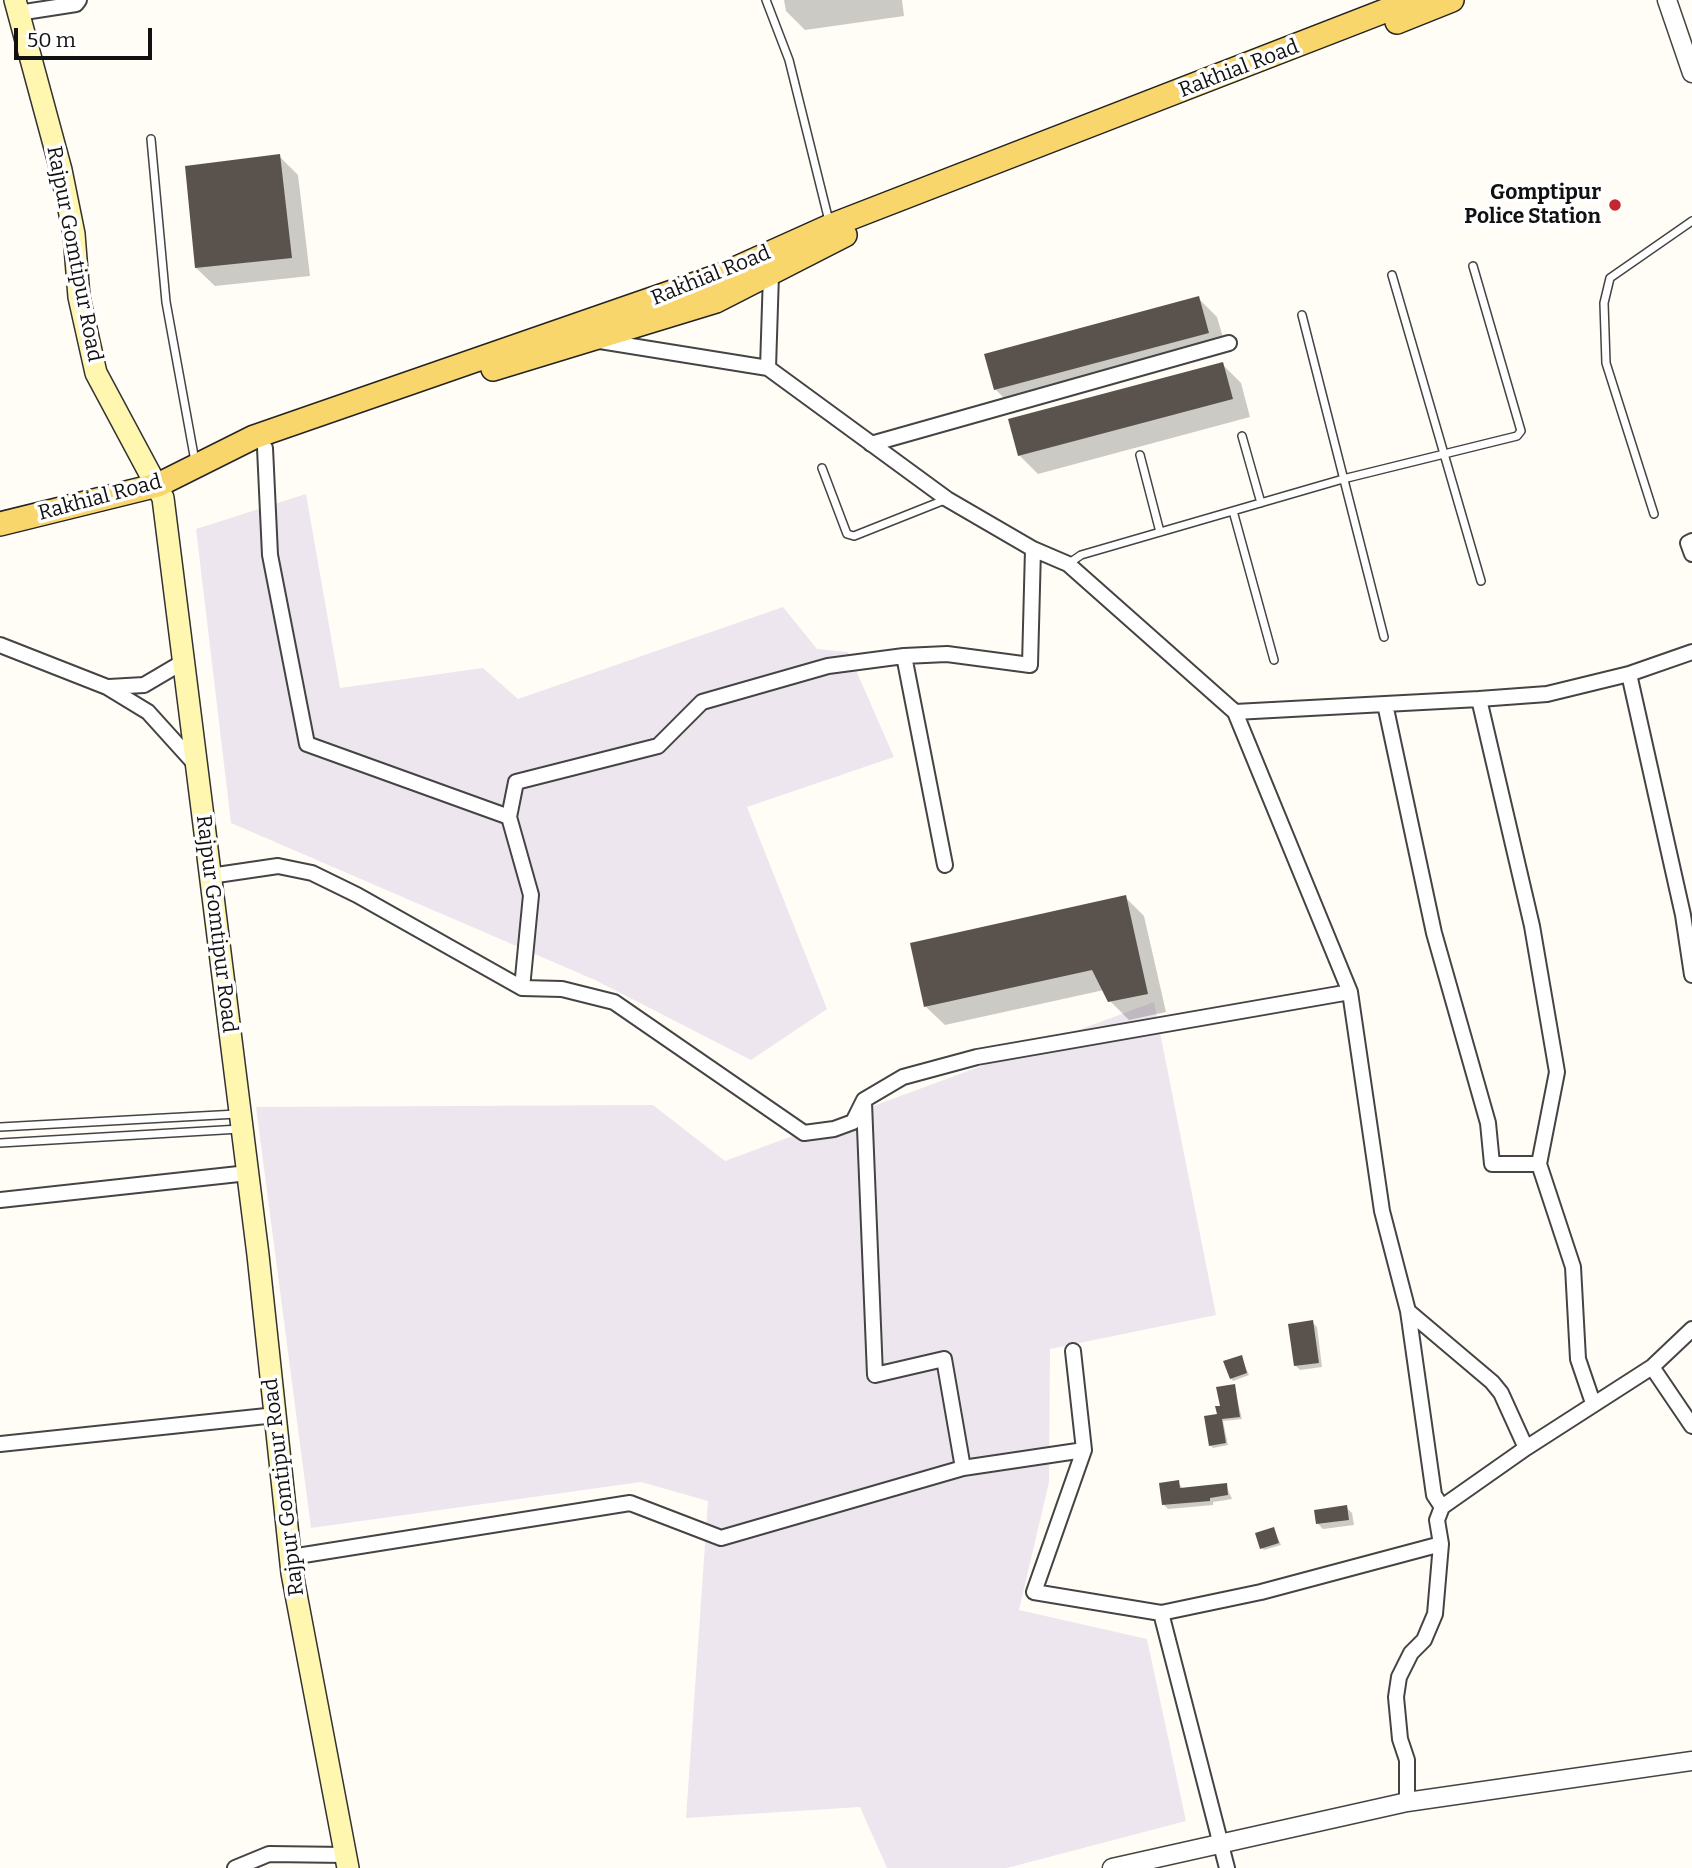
<!DOCTYPE html>
<html>
<head>
<meta charset="utf-8">
<style>
  body { margin:0 }
  #map { position:relative; width:1692px; height:1868px; overflow:hidden; background:#fffdf5; font-family:Bitter,serif }
  canvas { display:block }
  .scale { position:absolute; left:14px; top:28px; width:138px; height:32px; box-sizing:border-box; border:4px solid #111; border-top:0; padding-left:9px; font-size:21px; line-height:24px; white-space:nowrap; color:#111; -webkit-text-stroke:5px #fff; paint-order:stroke }
</style>
</head>
<body>
<div id="map">
<canvas width="1692" height="1868"></canvas>
<div class="scale">50 m</div>
</div>
<script>
const g = document.querySelector('canvas').getContext('2d');
g.lineJoin = 'round';
function paint(path, color) {
  g.fillStyle = color;
  g.fill(path, 'evenodd');
}
function poly(rows) {
  const path = new Path2D();
  for (const r of rows) {
    path.moveTo(r[0], r[1]);
    for (let i = 2; i < r.length; i += 2) path.lineTo(r[i], r[i + 1]);
  }
  return path;
}
function stroke(path, color, width, dash) {
  g.strokeStyle = color;
  g.lineWidth = width;
  g.lineCap = dash ? 'butt' : 'round';
  g.setLineDash(dash || []);
  g.stroke(path);
}
function drawText(font, color, halo, rows, align = 'center') {
  g.font = font + ' Bitter,serif';
  g.lineWidth = 7;
  g.setLineDash([]);
  g.textBaseline = 'middle';
  g.strokeStyle = halo;
  g.fillStyle = color;
  for (const [text, x, y, turn = 0] of rows) {
    g.save();
    g.translate(x, y);
    g.rotate((+turn || 0) * Math.PI / 180);
    g.textAlign = isNaN(turn) ? turn : align;
    if (halo) g.strokeText(text, 0, 0);
    g.fillText(text, 0, 0);
    g.restore();
  }
}
paint(poly([
  [306,494,340,688,483,668,518,699,783,607,817,649,848,652,894,757,747,807,827,1009,751,1060,595,980,231,823,196,529],
  [1154,1002,1216,1315,1050,1349,1049,1482,1019,1610,1147,1639,1186,1821,1007,1868,887,1868,860,1807,686,1818,708,1501,641,1482,311,1528,256,1107,653,1105,725,1161]
]), '#eee6ef');
paint(poly([
  [784,0,902,0,904,16,805,30,786,11],
  [279,156,298,175,310,276,215,286,196,268],
  [1198,298,1217,317,1227,351,1014,408,995,389],
  [1222,364,1241,383,1250,417,1038,474,1019,455],
  [1125,897,1144,916,1166,1012,1129,1020,1110,1001,1104,990,945,1025,926,1007],
  [1312,1322,1317,1327,1322,1367,1300,1370,1295,1365],
  [1241,1357,1249,1375,1233,1381,1231,1378],
  [1234,1386,1242,1419,1223,1421,1228,1445,1213,1448,1211,1446,1219,1415],
  [1178,1482,1183,1489,1226,1485,1232,1499,1213,1502,1213,1505,1168,1509,1164,1505],
  [1346,1507,1352,1513,1354,1525,1323,1529,1317,1523],
  [1274,1529,1281,1545,1264,1550,1262,1548]
]), '#0003');
paint(poly([
  [280,154,292,258,195,268,185,166],
  [1199,296,1209,333,994,390,984,354],
  [1223,362,1233,399,1018,456,1008,419],
  [1126,895,1148,994,1108,1002,1092,970,924,1007,910,943],
  [1313,1320,1319,1363,1294,1366,1288,1324],
  [1242,1355,1247,1373,1230,1379,1223,1361],
  [1235,1384,1240,1417,1222,1419,1226,1443,1209,1446,1204,1416,1217,1414,1215,1406,1220,1406,1216,1387],
  [1179,1480,1180,1488,1227,1483,1228,1495,1210,1498,1210,1501,1162,1505,1159,1483],
  [1347,1505,1349,1520,1316,1524,1314,1510],
  [1274,1527,1279,1543,1260,1549,1255,1533]
]), '#5a524d');
const service = poly([
  [766,0,789,60,829,221],
  [151,139,166,302,195,461],
  [1392,275,1481,581],
  [1302,315,1384,637],
  [1242,436,1261,503],
  [1140,455,1160,532],
  [822,468,847,534,854,536,947,499],
  [1233,511,1274,660],
  [1654,514,1606,363,1604,303,1610,278,1692,221],
  [1068,564,1081,555,1343,479,1517,436,1521,431,1473,266],
  [0,1127,237,1114],
  [0,1143,240,1129]
]);
const minor = poly([
  [18,13,76,4,79,0],
  [600,341,768,368,947,499,1033,549,1068,564,1235,712,1350,992,1382,1211,1408,1311,1434,1495,1442,1507],
  [768,368,771,274],
  [871,444,1229,343],
  [265,448,270,555,307,744,509,817,531,895,522,988],
  [1692,541,1688,543,1692,554],
  [0,645,107,687,148,712,195,764],
  [1692,652,1629,674,1683,915,1692,975],
  [904,656,945,865],
  [109,687,144,685,183,662],
  [1385,704,1479,699],
  [1235,712,1385,704,1434,933,1488,1123,1492,1164,1539,1164,1573,1267,1578,1359,1593,1403],
  [509,817,516,782,658,746,702,702,828,666,904,656,947,654,1030,665,1033,549],
  [210,876,278,866,312,873,357,895,522,988,562,989,614,1002,804,1133,834,1129,853,1122,864,1100,903,1077,977,1057,1350,992],
  [864,1103,875,1375,944,1359,963,1468,1084,1450],
  [1539,1164,1557,1072,1532,926,1479,699,1547,694,1629,674],
  [0,1200,248,1173],
  [1408,1311,1492,1382,1501,1393,1526,1448],
  [1073,1351,1084,1450,1034,1592,1161,1613,1227,1868],
  [1652,1367,1692,1426],
  [0,1444,276,1415],
  [291,1557,630,1503,721,1538,963,1468],
  [1161,1613,1261,1592,1441,1544],
  [1407,1802,1407,1760,1400,1739,1396,1697,1399,1677,1411,1653,1424,1640,1435,1614,1441,1544,1437,1520,1442,1507,1526,1448,1652,1367,1692,1329],
  [235,1868,269,1854,346,1855]
]);
const tertiary = poly([
  [1667,0,1692,73],
  [1112,1868,1407,1802,1692,1761]
]);
const secondary = poly([
  [15,0,61,170,74,234,79,297,96,373,163,498,258,1255,292,1573,348,1868]
]);
const primary = poly([
  [1397,22,1452,0],
  [493,369,716,301,845,235],
  [0,524,158,485,254,437,721,275,830,226,1413,0]
]);
stroke(service, '#444', 10);
stroke(minor, '#444', 18);
stroke(tertiary, '#444', 21);
stroke(secondary, '#333', 24);
stroke(primary, '#222', 26);
stroke(service, '#fff', 7);
stroke(minor, '#fff', 14);
stroke(tertiary, '#fff', 18);
stroke(secondary, '#fff6b0', 21);
stroke(primary, '#f9d66b', 23);
for (const [x, y, r, color] of [
  [1615,205,7,"#c4262e"]
]) {
  const dot = new Path2D();
  dot.arc(x, y, r, 0, 2 * Math.PI);
  g.fillStyle = color;
  g.fill(dot);
  stroke(dot, '#fff', 2.5);
}
drawText('21px', '#111', '#fff', [
  ["Rakhial Road",1239,69,-21],
  ["Rajpur Gomtipur Road",74,254,79],
  ["Rakhial Road",711,276,-22],
  ["Rakhial Road",100,498,-15],
  ["Rajpur Gomtipur Road",216,924,83],
  ["Rajpur Gomtipur Road",284,1487,-97]
]);
drawText('bold 21px', '#111', '#fff', [
  ["Gomptipur",1601,193],
  ["Police Station",1601,217]
], 'right');
</script>
</body>
</html>
